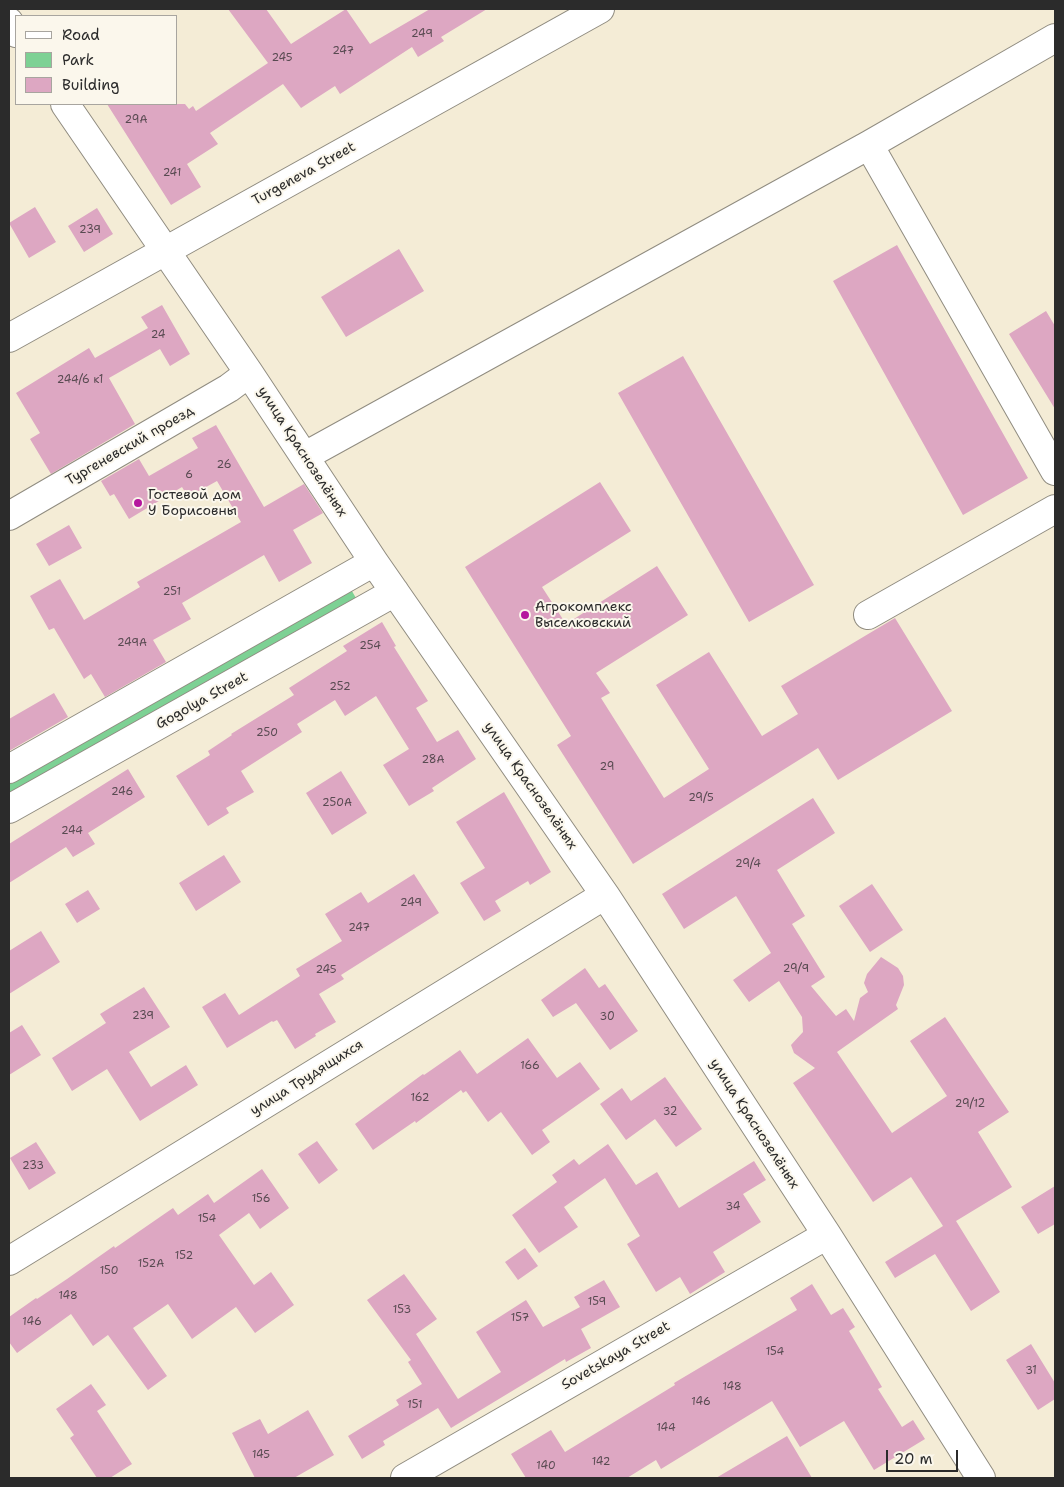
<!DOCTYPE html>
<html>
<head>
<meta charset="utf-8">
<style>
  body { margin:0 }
  #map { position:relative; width:1064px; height:1487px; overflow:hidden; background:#f4ecd6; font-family:"Shantell Sans",sans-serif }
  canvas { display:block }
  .frame { position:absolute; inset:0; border:10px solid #2b2b2b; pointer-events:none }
  .legend { position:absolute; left:15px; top:15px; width:162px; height:90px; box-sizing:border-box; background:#fbf7ec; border:1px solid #a8a59f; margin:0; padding:6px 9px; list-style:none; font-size:15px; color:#2b2b2b }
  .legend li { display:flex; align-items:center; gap:10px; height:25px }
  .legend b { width:25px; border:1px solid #a8a59f }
  .scale { position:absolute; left:886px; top:1450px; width:72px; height:22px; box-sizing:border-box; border:2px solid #2b2b2b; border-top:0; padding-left:6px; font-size:15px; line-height:18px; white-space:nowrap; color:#2b2b2b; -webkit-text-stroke:4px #fbf7ec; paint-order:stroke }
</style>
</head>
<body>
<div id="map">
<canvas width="1064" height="1487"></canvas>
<div class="frame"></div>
<ul class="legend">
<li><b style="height:6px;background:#fff"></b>Road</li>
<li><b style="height:14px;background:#7dd194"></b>Park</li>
<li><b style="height:14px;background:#dda7c2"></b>Building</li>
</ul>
<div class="scale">20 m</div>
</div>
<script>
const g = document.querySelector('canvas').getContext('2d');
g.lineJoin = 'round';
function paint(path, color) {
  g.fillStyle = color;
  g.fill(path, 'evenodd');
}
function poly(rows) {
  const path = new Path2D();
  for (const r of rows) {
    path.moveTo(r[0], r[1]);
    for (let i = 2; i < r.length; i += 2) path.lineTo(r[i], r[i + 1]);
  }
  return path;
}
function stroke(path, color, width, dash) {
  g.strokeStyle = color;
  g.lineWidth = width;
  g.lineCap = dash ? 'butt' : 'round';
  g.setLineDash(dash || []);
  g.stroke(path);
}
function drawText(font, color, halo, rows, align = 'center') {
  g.font = font + ' "Shantell Sans",sans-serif';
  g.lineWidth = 4;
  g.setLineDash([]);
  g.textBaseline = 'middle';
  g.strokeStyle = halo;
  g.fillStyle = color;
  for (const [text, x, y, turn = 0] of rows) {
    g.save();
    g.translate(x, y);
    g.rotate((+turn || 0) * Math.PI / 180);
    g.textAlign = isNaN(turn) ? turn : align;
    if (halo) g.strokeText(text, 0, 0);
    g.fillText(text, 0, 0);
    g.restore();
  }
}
paint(poly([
  [349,586,360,605,9,803,9,777]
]), '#7dd194');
paint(poly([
  [228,9,266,9,291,44,346,9,370,44,430,9,487,9,441,37,444,41,418,57,412,47,340,94,335,86,301,108,283,84,210,133,218,144,187,164,201,187,171,205,107,104,185,104,189,109,193,106,196,111,268,63],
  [35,207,56,242,29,258,9,223],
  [97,208,113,234,84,252,68,226],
  [897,245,1028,478,963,515,833,281],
  [399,249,424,291,346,337,321,297],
  [162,305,190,354,170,366,160,349,109,378,135,424,51,474,30,439,40,433,16,393,89,348,95,358,148,328,141,317],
  [1046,311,1055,326,1055,409,1009,334],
  [683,356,814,585,749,622,618,393],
  [216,425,264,507,304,484,323,513,293,530,312,563,279,582,264,555,182,603,191,619,153,640,166,662,105,697,91,674,84,679,54,628,49,630,30,596,60,579,84,620,140,587,137,582,241,522,217,481,188,497,182,487,129,519,114,494,110,496,101,481,139,459,149,476,198,448,192,438],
  [600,482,631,531,542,587,566,624,657,566,688,615,596,673,610,693,601,698,664,798,709,769,656,685,709,652,762,736,798,714,781,686,895,618,952,711,838,780,818,748,633,864,557,745,571,736,465,567],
  [69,525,82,548,49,566,36,544],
  [382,622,396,646,394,647,428,701,416,708,437,742,458,730,476,759,432,788,434,791,409,806,383,765,409,749,376,696,345,716,335,700,297,724,302,732,241,771,254,792,226,808,229,813,208,826,176,776,210,755,208,751,232,735,231,734,294,695,289,688,347,651,343,646],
  [54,693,68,717,9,751,9,719],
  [128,769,145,797,88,833,95,844,73,857,66,847,9,883,9,844],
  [341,771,367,813,332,835,306,793],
  [504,792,551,872,530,885,528,881,495,901,501,911,484,921,460,883,485,868,456,822],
  [813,798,835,833,777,870,805,916,792,924,825,977,811,986,836,1016,846,1009,854,1021,860,998,868,992,864,983,867,974,881,957,898,968,903,976,904,985,896,1005,898,1009,837,1052,892,1133,947,1096,910,1041,945,1017,1009,1112,978,1132,1012,1187,956,1221,1000,1292,971,1311,935,1254,895,1278,885,1262,943,1226,911,1177,873,1202,793,1083,815,1068,794,1053,791,1045,803,1032,802,1017,779,981,749,1002,733,980,771,953,736,896,684,929,662,894],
  [224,855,241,882,196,911,179,883],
  [414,874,439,913,341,975,344,979,319,994,336,1022,315,1034,316,1036,295,1049,277,1020,273,1022,272,1021,227,1048,202,1007,225,993,239,1015,300,976,296,969,342,941,325,914,361,892,368,903],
  [872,884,903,930,870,952,839,906],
  [88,890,100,909,77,923,65,904],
  [41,931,60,962,9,994,9,951],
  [585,968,599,988,605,984,638,1031,610,1050,576,1003,553,1017,541,1000],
  [144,987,170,1027,129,1052,151,1087,186,1065,198,1085,140,1121,107,1069,72,1091,52,1058,106,1023,100,1014],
  [22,1025,41,1055,9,1075,9,1033],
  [528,1038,557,1078,580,1062,600,1089,542,1130,550,1142,532,1155,501,1112,488,1122,466,1091,463,1093,461,1090,416,1123,415,1121,373,1150,355,1124,423,1074,424,1075,460,1050,477,1074],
  [665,1077,702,1129,676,1147,655,1119,626,1140,600,1104,622,1088,631,1101],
  [317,1141,338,1170,319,1184,298,1154],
  [36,1142,56,1173,29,1190,10,1158],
  [608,1144,636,1185,657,1172,679,1208,754,1161,766,1180,743,1194,761,1222,713,1252,725,1272,690,1294,680,1277,656,1292,627,1244,640,1236,605,1178,564,1207,578,1227,539,1253,512,1215,557,1182,552,1175,574,1159,579,1165],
  [262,1169,289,1208,260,1229,249,1213,219,1235,254,1285,271,1272,294,1305,255,1333,236,1307,192,1339,168,1304,133,1328,167,1376,148,1390,108,1335,93,1346,71,1314,17,1353,9,1342,9,1317,36,1298,37,1299,67,1279,114,1246,115,1248,173,1208,178,1215,208,1194,214,1203],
  [1055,1186,1055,1224,1038,1234,1021,1207],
  [525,1248,538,1266,518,1280,505,1262],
  [404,1274,437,1319,416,1334,458,1399,501,1372,476,1332,526,1300,543,1327,580,1307,574,1297,604,1280,620,1307,581,1329,591,1348,566,1362,565,1359,451,1428,438,1408,383,1441,385,1445,362,1459,348,1436,399,1405,396,1400,422,1384,408,1362,411,1360,367,1300],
  [812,1284,831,1315,843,1308,855,1327,849,1331,882,1387,878,1389,902,1427,913,1420,925,1439,874,1470,844,1421,800,1447,772,1401,661,1469,656,1460,627,1478,526,1478,511,1454,551,1430,565,1452,675,1385,674,1383,797,1310,790,1298],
  [1031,1344,1055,1383,1055,1399,1038,1410,1006,1360],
  [91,1384,106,1405,97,1411,132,1464,110,1478,97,1478,70,1438,74,1435,56,1409],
  [308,1410,334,1455,294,1478,255,1478,232,1433,260,1419,268,1434],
  [787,1436,812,1478,716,1478]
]), '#dda7c2');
const minor = poly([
  [9,22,16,33],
  [65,104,249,373,374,562,605,895,827,1235,981,1478],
  [869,145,1055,471],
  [9,338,600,9],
  [305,456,869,145,1055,38],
  [9,516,229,388,249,373],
  [868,615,1055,509],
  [9,769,374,562],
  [9,809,395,592],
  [9,1261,605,895],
  [405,1478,827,1235]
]);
stroke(minor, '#908c80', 30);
stroke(minor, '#fff', 28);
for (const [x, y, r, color] of [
  [138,503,5,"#b5179e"],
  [525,615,5,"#b5179e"]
]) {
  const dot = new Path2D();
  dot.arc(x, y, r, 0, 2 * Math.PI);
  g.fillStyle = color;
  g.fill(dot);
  stroke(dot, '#fbf7ec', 2);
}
drawText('11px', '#584a51', null, [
  ["249",422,34],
  ["247",343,51],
  ["245",282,58],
  ["29А",136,120],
  ["241",172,173],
  ["239",90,230],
  ["24",158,335],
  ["244/6 к1",80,380],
  ["26",224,465],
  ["6",189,475],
  ["251",172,592],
  ["249А",132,643],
  ["254",370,646],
  ["252",340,687],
  ["250",267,733],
  ["28А",433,760],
  ["29",607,767],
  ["246",122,792],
  ["29/5",701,798],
  ["250А",337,803],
  ["244",72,831],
  ["29/4",748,864],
  ["249",411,903],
  ["247",359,928],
  ["29/9",796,969],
  ["245",326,970],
  ["239",143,1016],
  ["30",607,1017],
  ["166",530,1066],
  ["162",420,1098],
  ["29/12",970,1104],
  ["32",670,1112],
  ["233",33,1166],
  ["156",261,1199],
  ["34",733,1207],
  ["154",207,1219],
  ["152",184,1256],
  ["152А",151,1264],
  ["150",109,1271],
  ["148",68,1296],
  ["159",597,1302],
  ["153",402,1310],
  ["157",520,1318],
  ["146",32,1322],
  ["154",775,1352],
  ["31",1031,1371],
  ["148",732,1387],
  ["146",701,1402],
  ["151",415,1405],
  ["144",666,1428],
  ["145",261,1455],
  ["142",601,1462],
  ["140",546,1466]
]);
drawText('14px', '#2b2b2b', '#fbf7ec', [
  ["Turgeneva Street",304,174,-29],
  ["Тургеневский проезд",130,446,-30],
  ["улица Краснозелёных",302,452,57],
  ["Gogolya Street",202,701,-29],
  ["улица Краснозелёных",530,786,55],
  ["улица Трудящихся",307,1078,-32],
  ["улица Краснозелёных",754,1124,57],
  ["Sovetskaya Street",616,1356,-30]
]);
drawText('14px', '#2b2b2b', '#fbf7ec', [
  ["Гостевой дом",148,495],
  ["У Борисовны",148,511],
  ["Агрокомплекс",535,607],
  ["Выселковский",535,623]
], 'left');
</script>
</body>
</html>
